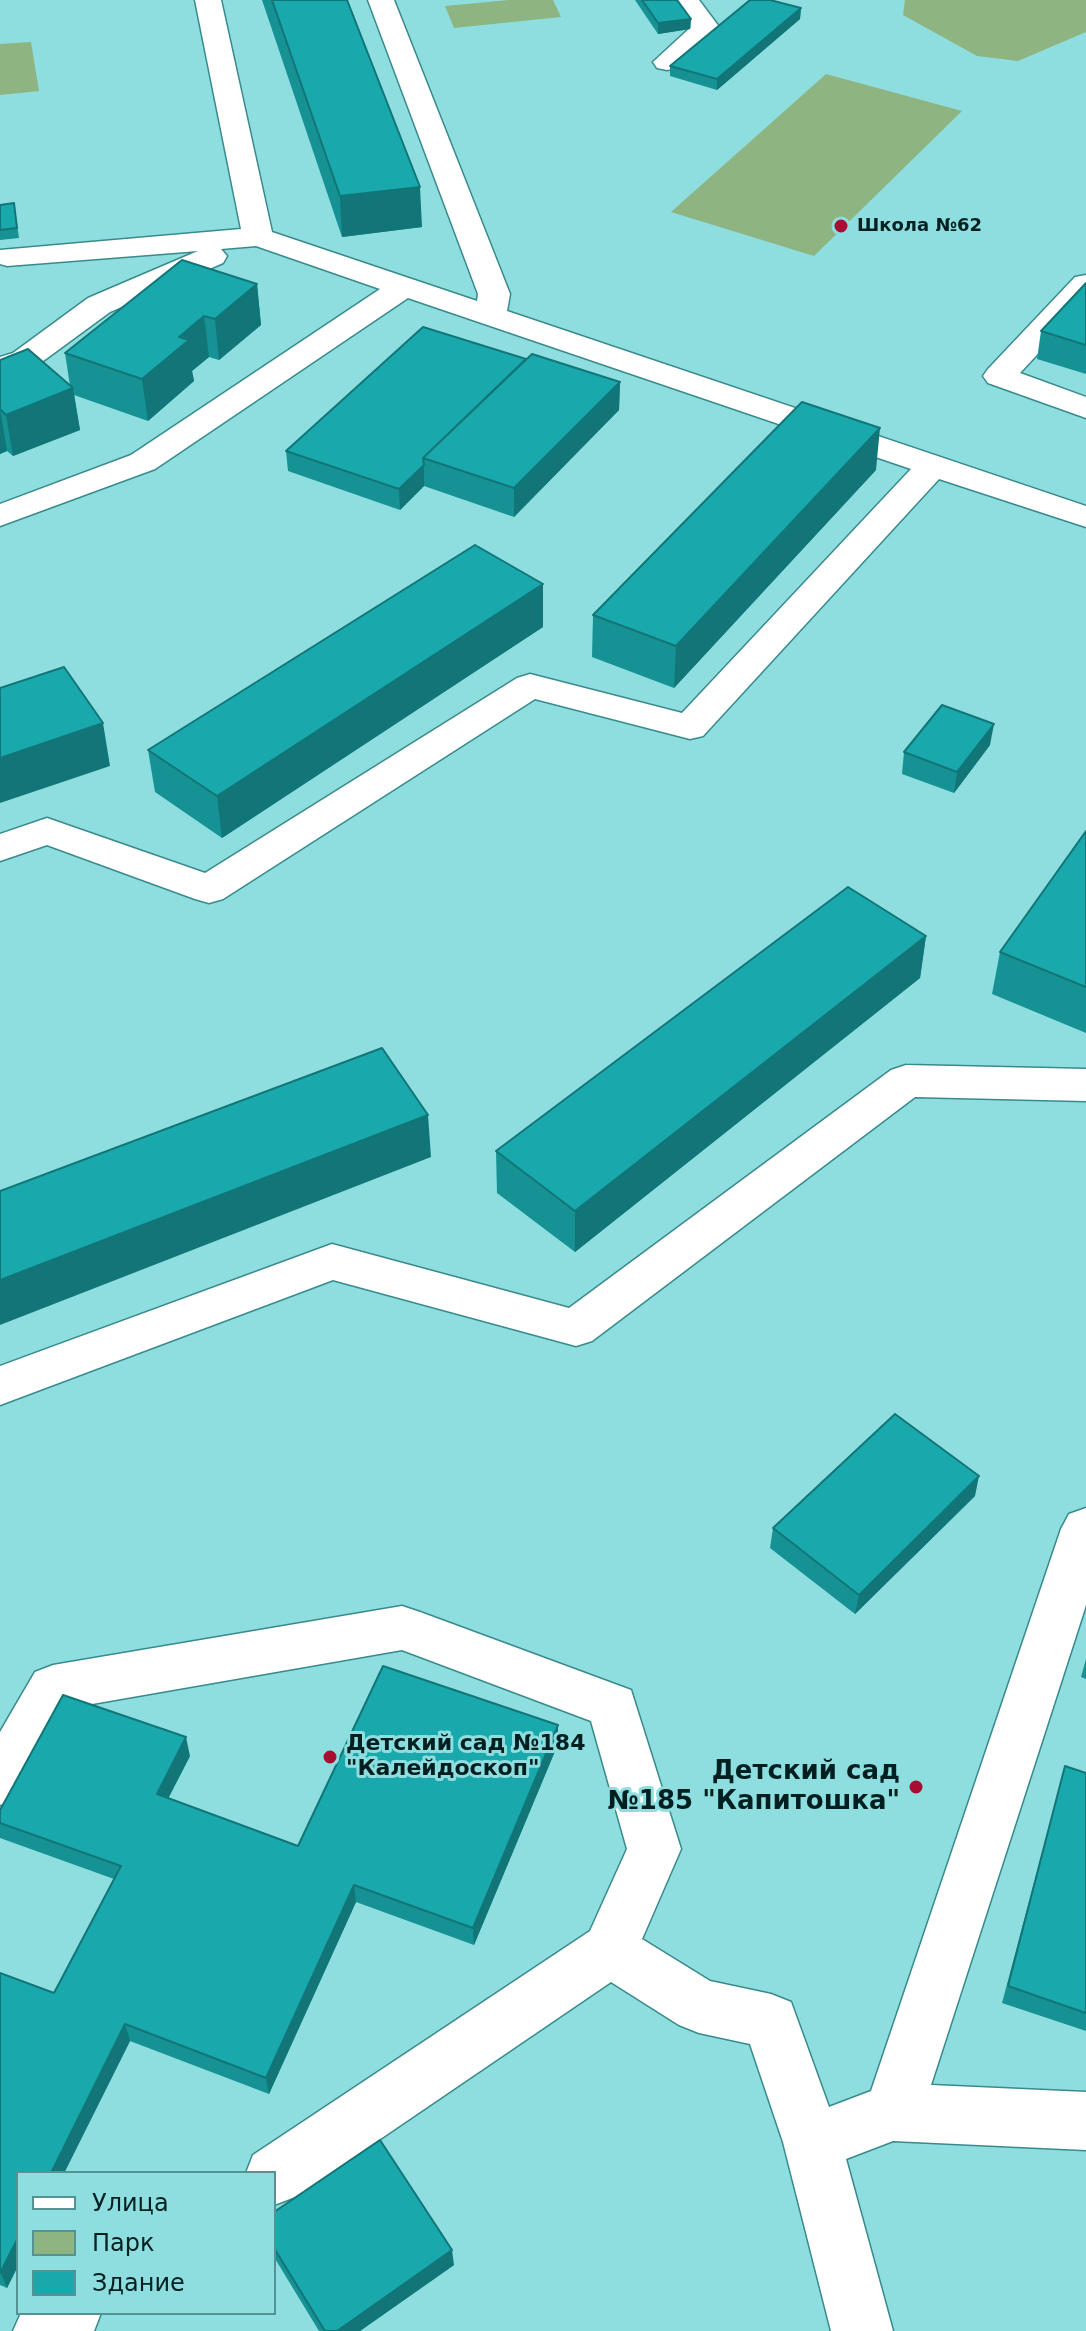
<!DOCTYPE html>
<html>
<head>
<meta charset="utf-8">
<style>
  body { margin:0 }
  #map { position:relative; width:1086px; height:2331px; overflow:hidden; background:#8edee0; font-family:"DejaVu Sans",sans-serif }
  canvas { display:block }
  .legend { position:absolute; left:16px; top:2171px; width:260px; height:144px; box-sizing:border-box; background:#8edee0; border:2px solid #559293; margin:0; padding:10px 14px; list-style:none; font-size:24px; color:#001f20 }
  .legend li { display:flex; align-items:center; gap:16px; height:40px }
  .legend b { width:40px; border:2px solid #559293 }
</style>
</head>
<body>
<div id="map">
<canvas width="1086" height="2331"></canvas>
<ul class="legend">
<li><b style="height:10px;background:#fff"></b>Улица</li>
<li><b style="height:22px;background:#8eb481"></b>Парк</li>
<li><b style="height:22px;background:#19a9ac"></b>Здание</li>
</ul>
</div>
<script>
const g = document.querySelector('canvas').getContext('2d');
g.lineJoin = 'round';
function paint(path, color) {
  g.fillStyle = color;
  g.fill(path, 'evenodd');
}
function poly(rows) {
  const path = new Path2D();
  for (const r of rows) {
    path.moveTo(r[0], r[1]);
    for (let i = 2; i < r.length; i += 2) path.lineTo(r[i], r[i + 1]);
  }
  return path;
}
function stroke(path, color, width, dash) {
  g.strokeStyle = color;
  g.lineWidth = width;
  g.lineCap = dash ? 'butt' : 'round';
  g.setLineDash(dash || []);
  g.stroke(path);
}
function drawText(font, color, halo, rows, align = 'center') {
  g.font = font + ' "DejaVu Sans",sans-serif';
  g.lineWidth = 6;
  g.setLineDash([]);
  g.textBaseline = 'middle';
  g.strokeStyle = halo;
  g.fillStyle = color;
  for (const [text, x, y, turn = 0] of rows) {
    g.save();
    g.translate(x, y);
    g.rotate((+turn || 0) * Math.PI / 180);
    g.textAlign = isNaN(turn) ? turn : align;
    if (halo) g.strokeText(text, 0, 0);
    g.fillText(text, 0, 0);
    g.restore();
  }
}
paint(poly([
  [509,0,553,0,561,17,454,28,445,6],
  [905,0,1086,0,1086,32,1018,61,977,56,903,15],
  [31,42,39,91,0,95,0,44],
  [826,74,962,111,814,256,671,212]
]), '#8eb481');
const minor = poly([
  [195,0,221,0,272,232,477,301,478,294,368,0,394,0,510,294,507,311,1086,506,1086,527,939,479,703,736,690,739,535,699,223,899,209,903,195,899,47,845,0,861,0,834,47,818,205,873,517,678,530,674,682,713,911,469,408,298,155,469,0,526,0,504,131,455,380,289,256,246,221,249,227,256,223,263,110,312,35,367,0,378,0,357,13,353,88,298,198,251,7,266,0,264,0,250,241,229,195,0],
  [672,0,699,0,720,28,677,68,667,70,657,68,653,62,691,27,672,0],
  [1086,275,1086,302,1020,373,1086,397,1086,418,988,383,983,376,988,369,1075,277,1086,275],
  [906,1065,1086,1069,1086,1101,915,1097,592,1341,576,1346,333,1280,0,1405,0,1366,332,1244,569,1308,891,1070,906,1065],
  [1086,1508,1086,1605,931,2085,1086,2092,1086,2150,893,2141,846,2159,893,2331,831,2331,783,2142,750,2044,699,2033,679,2025,611,1982,295,2197,274,2205,274,2173,246,2173,253,2155,590,1931,627,1849,591,1721,402,1650,69,1708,19,1798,0,1805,0,1732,35,1672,53,1665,402,1606,420,1612,631,1690,681,1849,642,1939,710,1981,771,1994,791,2002,829,2107,871,2091,1061,1529,1069,1514,1086,1508],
  [21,2313,101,2313,94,2331,13,2331,21,2313]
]);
stroke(minor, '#388a8c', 3);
paint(minor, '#fff');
paint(poly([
  [262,0,347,0,422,227,342,237],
  [635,0,677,0,691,19,690,29,658,34],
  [801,8,800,19,717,90,670,76,670,66],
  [14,203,19,238,0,240,0,205],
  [1086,283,1086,374,1037,359,1041,331],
  [257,284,261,325,219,360,209,357,192,371,194,381,148,421,74,395,80,430,13,456,7,451,0,454,0,360,70,386,65,353],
  [526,359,620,382,619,410,514,517,424,486,400,510,288,471,286,451],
  [876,470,674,688,592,657,593,615],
  [543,627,222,838,155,792,148,750],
  [990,745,954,793,902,774,904,752],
  [1086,831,1086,1033,992,994,1000,952],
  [926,936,920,978,575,1252,497,1193,496,1151],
  [975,1496,855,1614,770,1548,773,1528],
  [1086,1659,1086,1679,1081,1677],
  [558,1744,474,1945,356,1902,269,2094,130,2041,7,2288,0,2285,0,1973,54,1993,114,1879,0,1838,0,1810,190,1756,168,1799,298,1846],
  [1065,1766,1086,1773,1086,2031,1002,2003],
  [274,2212,454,2265,360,2331,319,2331,274,2257]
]), '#169194');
paint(poly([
  [801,8,800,19,717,90,717,79],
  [691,19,690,29,658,34,658,23],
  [420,187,422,227,342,237,340,196],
  [257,284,261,325,219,360,215,319],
  [204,316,209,357,192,371,194,381,148,421,142,379,179,337],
  [620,382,619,410,514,517,514,488],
  [73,388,80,430,13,456,6,415],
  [0,409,7,451,0,454],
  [880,428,876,470,674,688,676,646],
  [424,465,424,486,400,510,399,489],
  [543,584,543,627,222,838,217,796],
  [103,723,110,766,0,803,0,758],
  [994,724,990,745,954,793,957,772],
  [926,936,920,978,575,1252,575,1211],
  [428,1115,431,1157,0,1325,0,1280],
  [979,1476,975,1496,855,1614,859,1595],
  [558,1725,558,1744,474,1945,473,1928],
  [186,1737,190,1756,161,1812,157,1794],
  [354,1885,356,1902,269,2094,266,2078],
  [125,2024,130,2041,64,2173,51,2173],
  [18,2238,18,2266,7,2288,1,2273],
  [452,2250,454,2265,360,2331,337,2331]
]), '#127678');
const building = poly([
  [272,0,347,0,420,187,340,196,272,0],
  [642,0,677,0,691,19,658,23,642,0],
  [750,0,770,0,801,8,717,79,670,66,750,0],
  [14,203,17,228,0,230,0,205,14,203],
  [182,260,257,284,215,319,204,316,179,337,189,340,142,379,65,353,182,260],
  [1086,283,1086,345,1041,331,1086,283],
  [423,327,526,359,423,458,424,465,399,489,286,451,423,327],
  [28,349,73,388,6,415,0,409,0,360,28,349],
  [532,354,620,382,514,488,423,458,532,354],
  [802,402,880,428,676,646,593,615,802,402],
  [475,545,543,584,217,796,148,750,475,545],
  [64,667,103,723,0,758,0,688,64,667],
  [942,705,994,724,957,772,904,752,942,705],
  [1086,831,1086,987,1000,952,1086,831],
  [848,887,926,936,575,1211,496,1151,848,887],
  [382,1048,428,1115,0,1280,0,1191,382,1048],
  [895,1414,979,1476,859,1595,773,1528,895,1414],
  [383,1666,558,1725,473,1928,354,1885,266,2078,125,2024,51,2173,18,2173,18,2238,0,2273,0,1973,54,1993,121,1866,0,1823,0,1810,63,1695,186,1737,157,1794,298,1846,383,1666],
  [1065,1766,1086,1773,1086,2013,1008,1986,1065,1766],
  [380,2140,452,2250,337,2331,325,2331,274,2248,274,2212,380,2140]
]);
paint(building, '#19a9ac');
stroke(building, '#127678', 2);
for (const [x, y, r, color] of [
  [841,226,8,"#a70e32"],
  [330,1757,8,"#a70e32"],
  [916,1787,8,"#a70e32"]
]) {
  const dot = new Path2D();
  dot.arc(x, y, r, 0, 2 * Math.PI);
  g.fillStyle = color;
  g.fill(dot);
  stroke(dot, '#8edee0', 3);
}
drawText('bold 18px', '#001f20', '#8edee0', [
  ["Школа №62",857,226]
], 'left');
drawText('bold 22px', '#001f20', '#8edee0', [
  ["Детский сад №184",346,1744],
  ["\"Калейдоскоп\"",346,1769]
], 'left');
drawText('bold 26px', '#001f20', '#8edee0', [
  ["Детский сад",900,1772],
  ["№185 \"Капитошка\"",900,1802]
], 'right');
</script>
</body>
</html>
